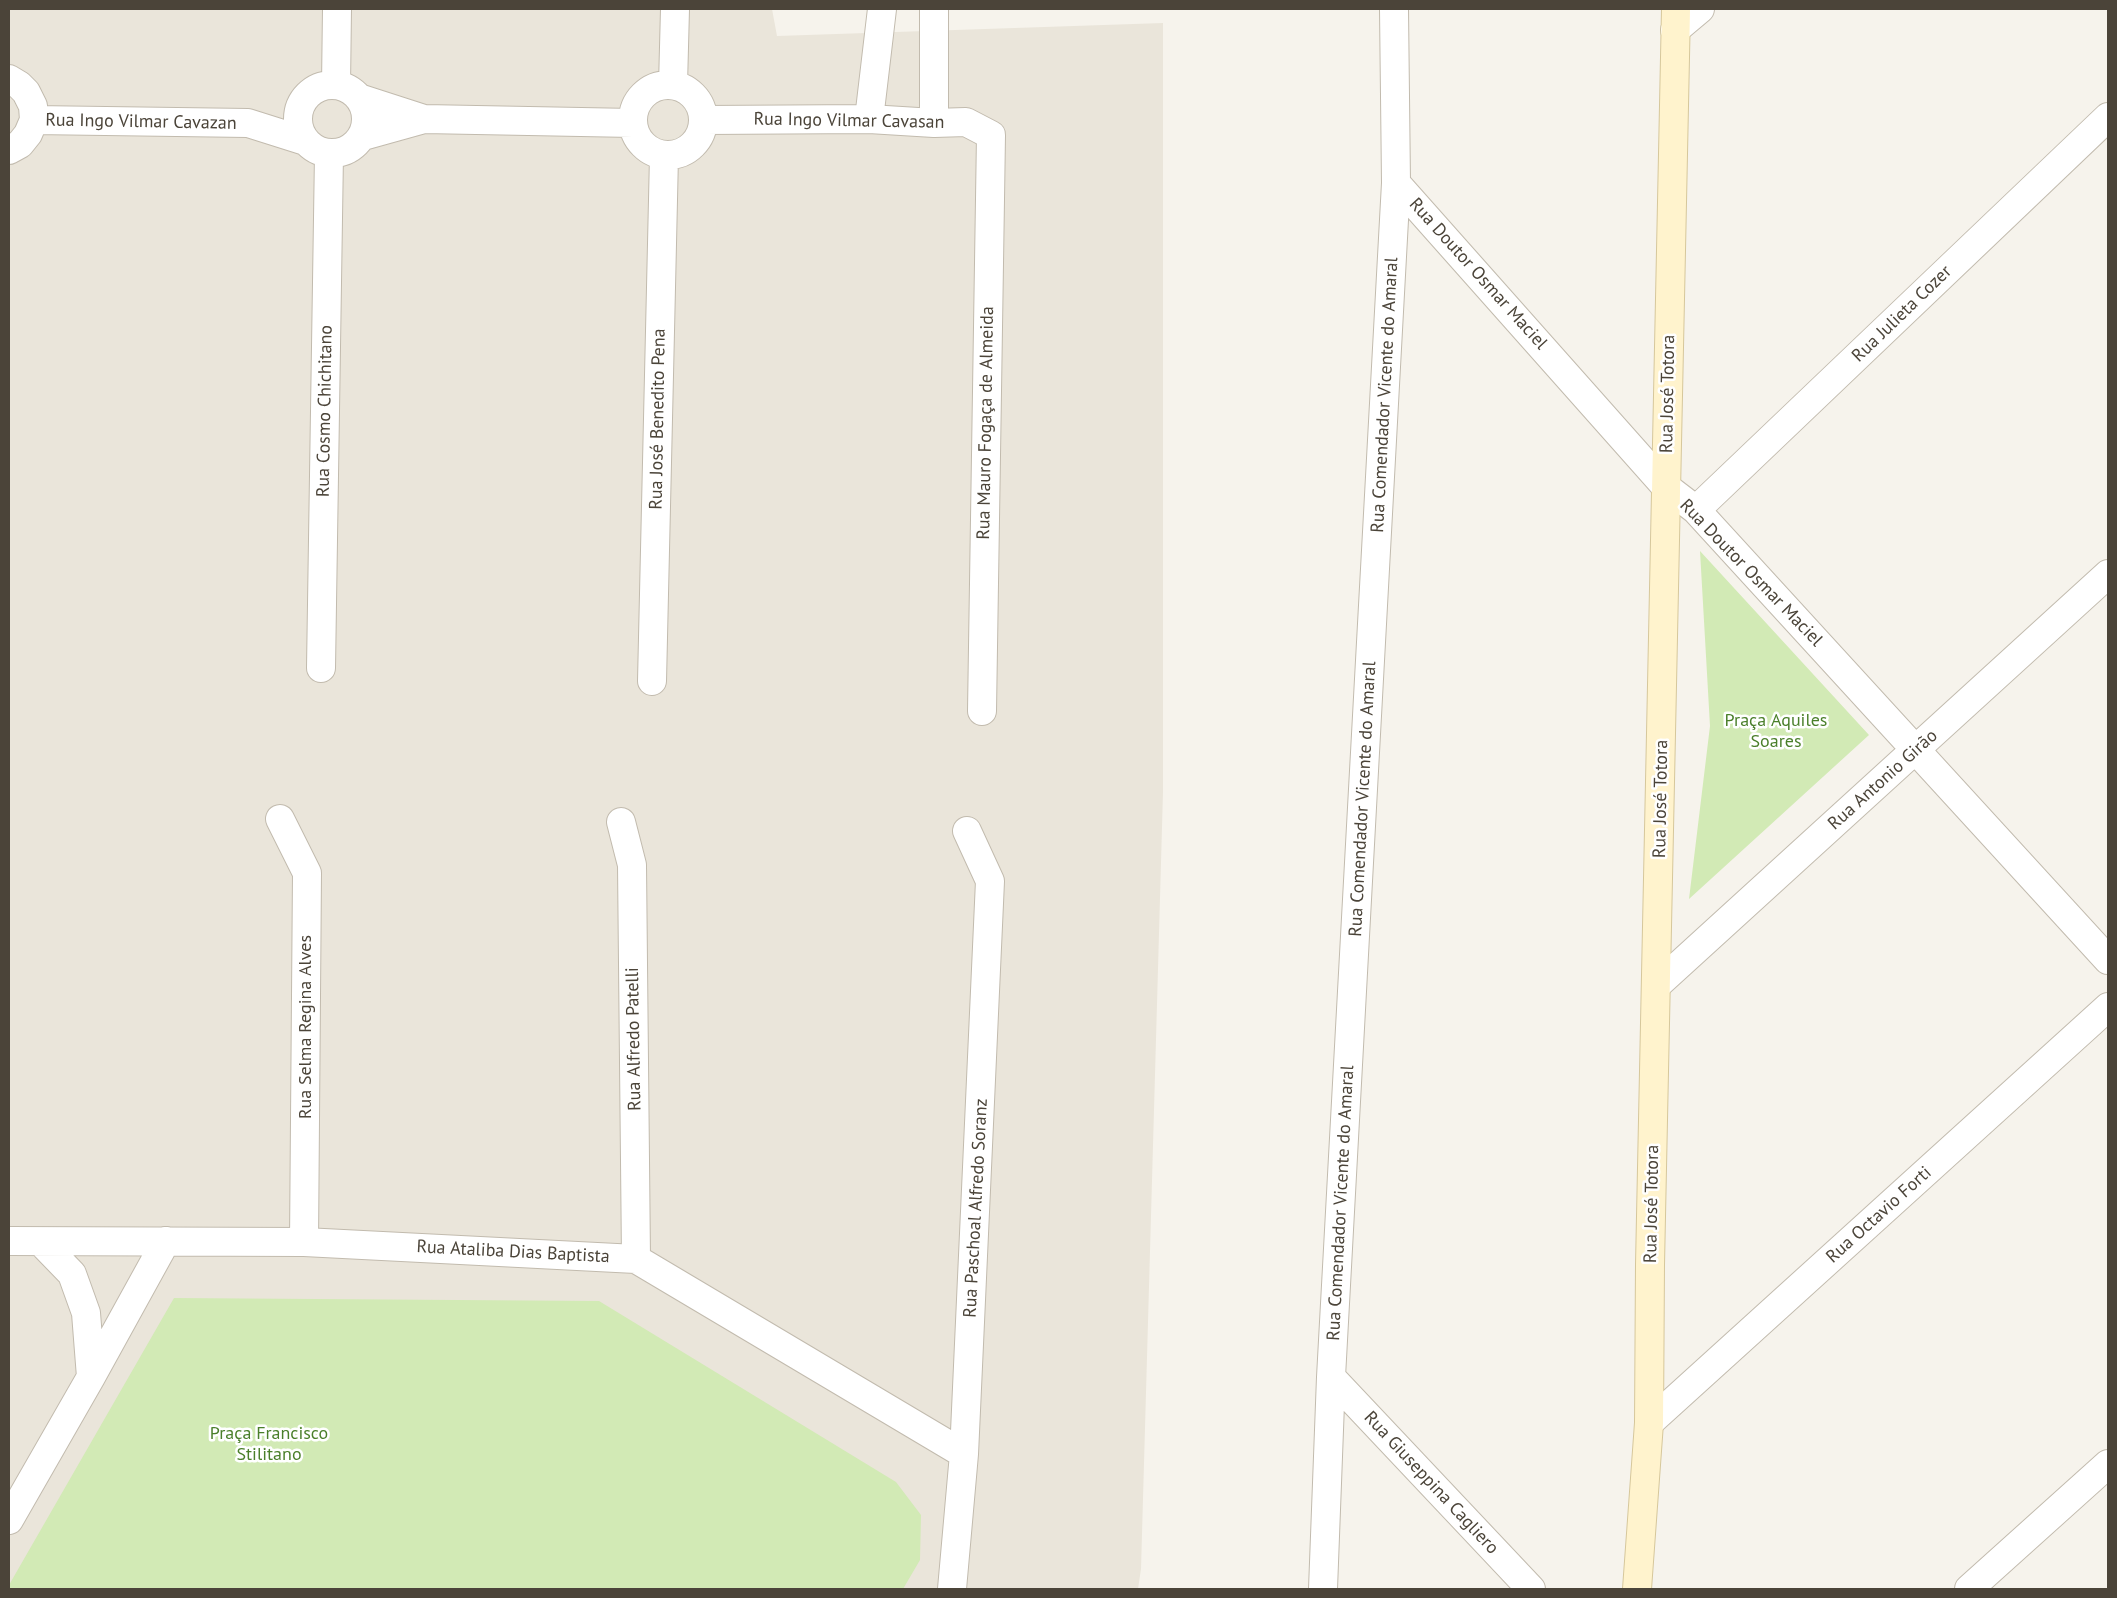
<!DOCTYPE html>
<html>
<head>
<meta charset="utf-8">
<style>
  body { margin:0 }
  #map { position:relative; width:2117px; height:1598px; overflow:hidden; background:#f6f3ec; font-family:"PT Sans",sans-serif }
  canvas { display:block }
  .frame { position:absolute; inset:0; border:10px solid #4b4439; pointer-events:none }
</style>
</head>
<body>
<div id="map">
<canvas width="2117" height="1598"></canvas>
<div class="frame"></div>
</div>
<script>
const g = document.querySelector('canvas').getContext('2d');
g.lineJoin = 'round';
function paint(path, color) {
  g.fillStyle = color;
  g.fill(path, 'evenodd');
}
function poly(rows) {
  const path = new Path2D();
  for (const r of rows) {
    if (r.length === 3) {
      path.moveTo(r[0] + r[2], r[1]);
      path.arc(r[0], r[1], r[2], 0, 2 * Math.PI);
      continue;
    }
    path.moveTo(r[0], r[1]);
    for (let i = 2; i < r.length; i += 2) path.lineTo(r[i], r[i + 1]);
  }
  return path;
}
function stroke(path, color, width, dash) {
  g.strokeStyle = color;
  g.lineWidth = width;
  g.lineCap = dash ? 'butt' : 'round';
  g.setLineDash(dash || []);
  g.stroke(path);
}
function drawText(font, color, halo, rows, align = 'center') {
  g.font = font + ' "PT Sans",sans-serif';
  g.lineWidth = 5;
  g.setLineDash([]);
  g.textBaseline = 'middle';
  g.strokeStyle = halo;
  g.fillStyle = color;
  for (const [text, x, y, turn = 0] of rows) {
    g.save();
    g.translate(x, y);
    g.rotate((+turn || 0) * Math.PI / 180);
    g.textAlign = isNaN(turn) ? turn : align;
    if (halo) g.strokeText(text, 0, 0);
    g.fillText(text, 0, 0);
    g.restore();
  }
}
paint(poly([
  [9,9,772,9,777,36,1163,23,1163,792,1141,1569,1138,1589,9,1589]
]), '#eae5da');
paint(poly([
  [1700,551,1869,735,1689,899,1710,726],
  [174,1298,599,1301,896,1482,921,1515,920,1560,903,1589,9,1589,9,1585]
]), '#d2eab5');
const street = poly([
  [934,9,934,123],
  [1675,30,1700,9],
  [9,79,19,85,26,92,33,106,34,120,28,134,20,144,9,150],
  [668,120,35],
  [336,85,337,9],
  [673,85,675,9],
  [332,119,34],
  [359,98,424,119],
  [869,119,882,9],
  [34,120,248,123,305,141],
  [704,120,869,119,934,123,966,122,991,135,982,711],
  [363,136,424,119,633,123],
  [1396,183,1666,487,1696,510,2108,960],
  [1696,510,2108,117],
  [321,668,329,154],
  [652,681,664,156],
  [280,819,307,873,304,1242],
  [621,822,632,865,636,1259],
  [1657,985,2108,574],
  [9,1241,304,1242,636,1259,964,1454],
  [41,1242,72,1274,86,1313,91,1377],
  [1331,1377,1531,1589],
  [1649,1423,2108,1007],
  [9,1520,91,1377,166,1241],
  [952,1589,964,1454,990,881,967,831],
  [1323,1589,1331,1377,1396,183,1394,9],
  [1969,1589,2108,1464]
]);
const secondary = poly([
  [1637,1589,1649,1423,1650,1264,1676,9]
]);
stroke(street, '#c2bbae', 30);
stroke(secondary, '#d6c79b', 30);
stroke(street, '#fff', 28);
stroke(secondary, '#fff3cd', 28);
drawText('18px', '#4b4439', '#fff', [
  ["Rua Ingo Vilmar Cavasan",849,121,1],
  ["Rua Ingo Vilmar Cavazan",141,122,1],
  ["Rua Doutor Osmar Maciel",1478,274,48],
  ["Rua Julieta Cozer",1902,314,-44],
  ["Rua José Totora",1668,394,-89],
  ["Rua Comendador Vicente do Amaral",1385,395,-87],
  ["Rua Cosmo Chichitano",325,411,-89],
  ["Rua José Benedito Pena",658,419,-89],
  ["Rua Mauro Fogaça de Almeida",986,423,-89],
  ["Rua Doutor Osmar Maciel",1751,573,46],
  ["Rua Antonio Girão",1883,780,-42],
  ["Rua Comendador Vicente do Amaral",1363,799,-87],
  ["Rua José Totora",1661,799,-89],
  ["Rua Selma Regina Alves",306,1027,-90],
  ["Rua Alfredo Patelli",634,1039,-91],
  ["Rua Comendador Vicente do Amaral",1341,1203,-87],
  ["Rua José Totora",1652,1204,-89],
  ["Rua Paschoal Alfredo Soranz",976,1208,-87],
  ["Rua Octavio Forti",1879,1215,-42],
  ["Rua Ataliba Dias Baptista",513,1252,3],
  ["Rua Giuseppina Cagliero",1431,1483,47]
]);
drawText('18px', '#4a7f2a', '#fff', [
  ["Praça Aquiles",1776,721],
  ["Soares",1776,742],
  ["Praça Francisco",269,1434],
  ["Stilitano",269,1455]
]);
</script>
</body>
</html>
